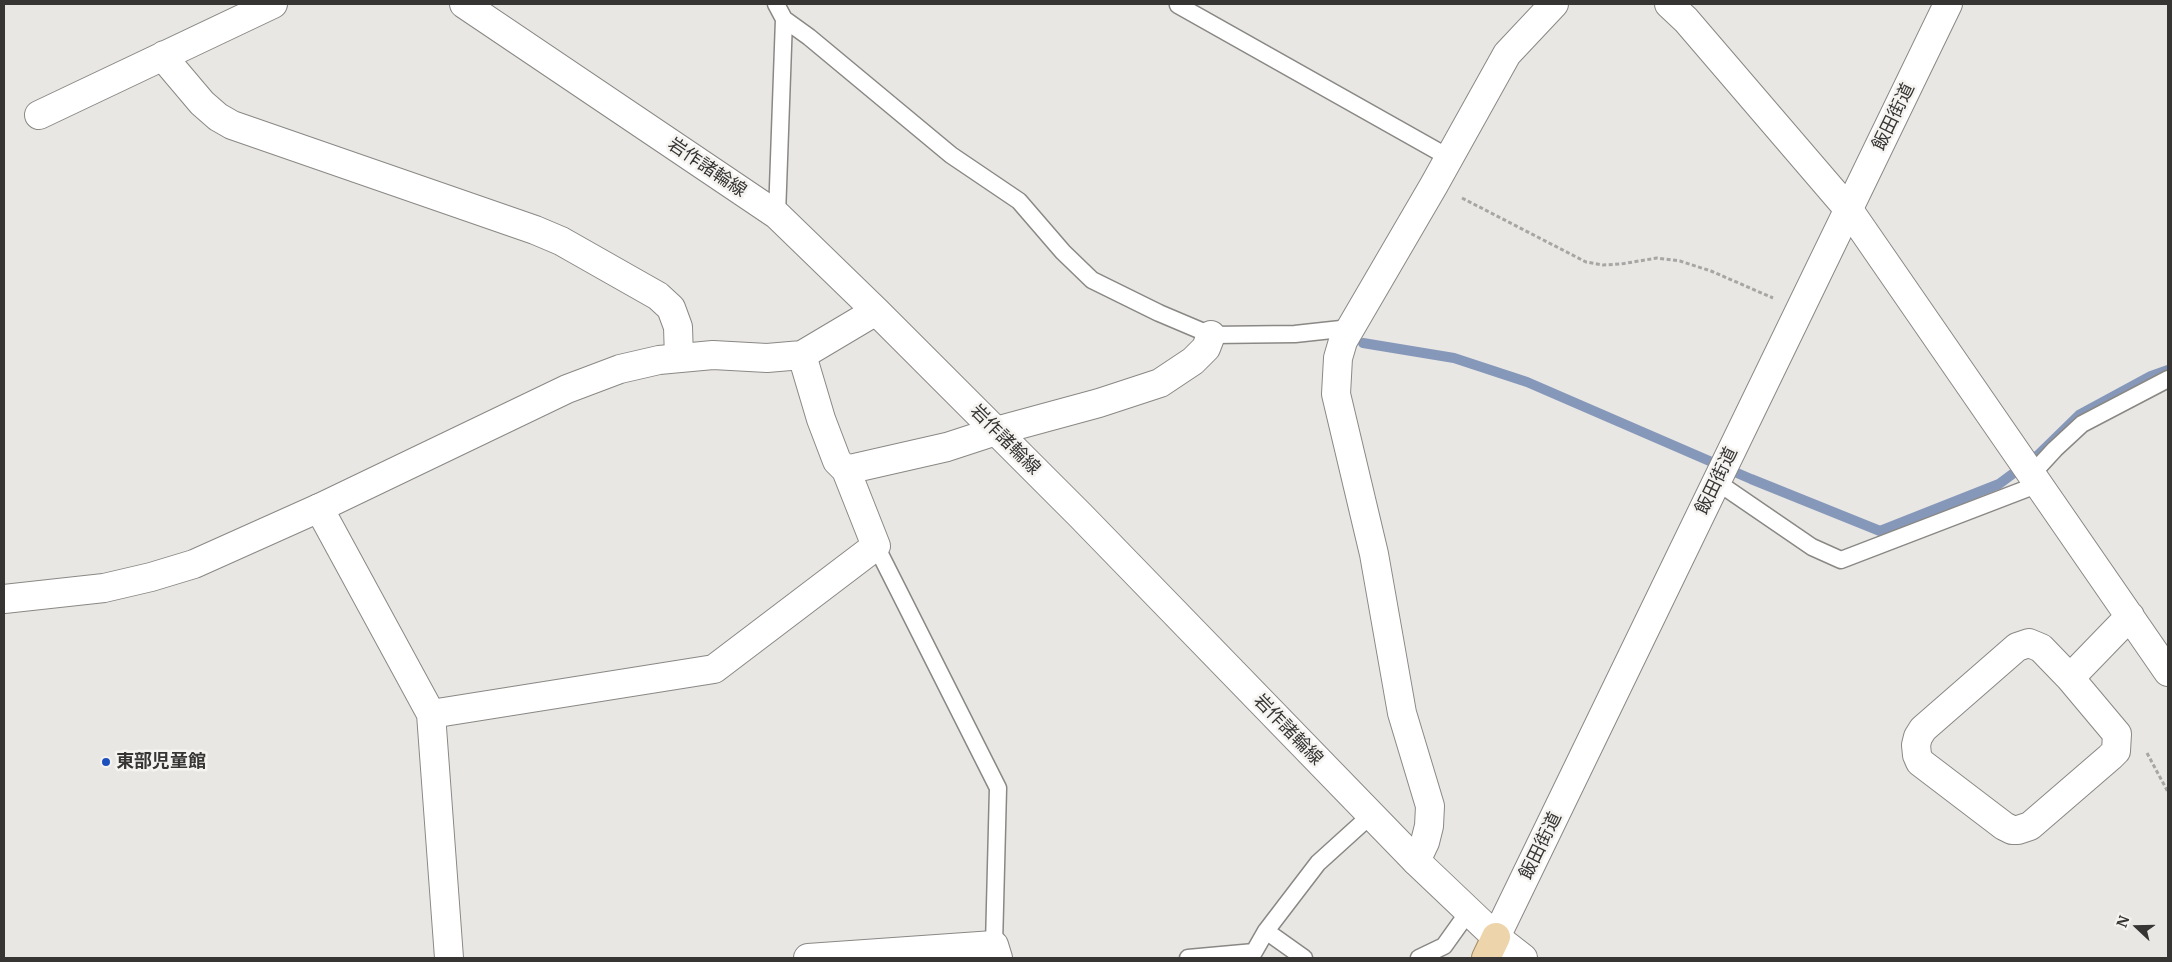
<!DOCTYPE html>
<html>
<head>
<meta charset="utf-8">
<style>
  body { margin:0 }
  #map { position:relative; width:2172px; height:962px; overflow:hidden; background:#e9e7e4; font-family:Merriweather,serif }
  canvas { display:block }
  .frame { position:absolute; inset:0; border:5px solid #363534; pointer-events:none }
  .north { position:absolute; left:2112px; top:902px; width:50px; height:50px; -webkit-text-stroke:4px #f6f4f1; paint-order:stroke; rotate:291deg; font-size:14px; font-weight:700; line-height:20px; text-align:center; color:#363534 }
  .north::after { content:''; display:block; margin:auto; width:18px; height:22px; background:#363534; clip-path:polygon(50% 0,100% 100%,50% 72%,0 100%) }
</style>
</head>
<body>
<div id="map">
<canvas width="2172" height="962"></canvas>
<div class="frame"></div>
<div class="north">N</div>
</div>
<script>
const g = document.querySelector('canvas').getContext('2d');
g.lineJoin = 'round';
function poly(rows) {
  const path = new Path2D();
  for (const r of rows) {
    path.moveTo(r[0], r[1]);
    for (let i = 2; i < r.length; i += 2) path.lineTo(r[i], r[i + 1]);
  }
  return path;
}
function stroke(path, color, width, dash) {
  g.strokeStyle = color;
  g.lineWidth = width;
  g.lineCap = dash ? 'butt' : 'round';
  g.setLineDash(dash || []);
  g.stroke(path);
}
function drawText(font, color, halo, rows, align = 'center') {
  g.font = font + ' Merriweather,"Noto Sans JP",serif';
  g.lineWidth = 5;
  g.setLineDash([]);
  g.textBaseline = 'middle';
  g.strokeStyle = halo;
  g.fillStyle = color;
  for (const [text, x, y, turn = 0] of rows) {
    g.save();
    g.translate(x, y);
    g.rotate((+turn || 0) * Math.PI / 180);
    g.textAlign = isNaN(turn) ? turn : align;
    if (halo) g.strokeText(text, 0, 0);
    g.fillText(text, 0, 0);
    g.restore();
  }
}
stroke(poly([
  [1363,343,1454,358,1527,382,1751,479,1880,531,1999,484,2038,455,2079,415,2151,376,2168,370]
]), '#8698ba', 10);
const lane = poly([
  [776,4,784,19,809,37,951,155,1019,201,1063,252,1092,280,1159,313,1211,335,1295,334,1350,328],
  [1178,5,1448,157],
  [777,215,784,19],
  [2031,475,2055,449,2082,424,2168,379],
  [1717,482,1812,547,1841,560,2039,484],
  [876,546,998,788,994,945],
  [1266,931,1304,958],
  [1188,958,1254,952,1266,931,1318,863,1371,815],
  [1419,958,1444,946,1469,911]
]);
const street = poly([
  [1669,4,1686,20,1849,210,2168,672],
  [164,55,169,64,202,103,218,117,232,125,535,230,561,241,658,296,671,308,678,327,679,358],
  [39,115,273,4],
  [846,470,947,447,996,431,1099,403,1160,383,1193,361,1206,348,1211,335],
  [319,508,431,714,449,958],
  [2070,678,2041,648,2029,643,2017,647,1923,729,1918,737,1916,745,1917,755,1920,762,2004,826,2012,830,2018,830,2030,826,2110,757,2116,751,2117,734,2070,678,2130,616],
  [431,714,714,669,876,546,846,470,837,461,821,419,802,355],
  [1416,861,1425,842,1429,826,1430,806,1402,713,1374,554,1336,394,1338,358,1343,341,1434,185,1507,54,1554,4],
  [808,958,994,945,998,958]
]);
const secondary = poly([
  [464,4,777,215,876,311,1081,516,1416,861,1496,937,1523,958],
  [4,599,104,588,151,577,194,564,319,508,567,389,620,369,659,360,713,355,767,358,802,355,876,311],
  [1496,937,1948,4]
]);
const primary = poly([
  [1486,958,1496,937]
]);
stroke(lane, '#8a8885', 19);
stroke(street, '#8a8885', 30);
stroke(secondary, '#8a8885', 30);
stroke(primary, '#a58a5d', 30);
stroke(poly([
  [1462,198,1586,262,1603,265,1621,264,1657,258,1680,261,1711,271,1773,298],
  [2147,753,2168,792]
]), '#a8a6a4', 3, [4, 2.5]);
stroke(lane, '#fff', 16);
stroke(street, '#fff', 28);
stroke(secondary, '#fff', 28);
stroke(primary, '#edd4ab', 28);
for (const [x, y, r, color] of [
  [106,762,5,"#1c50bc"]
]) {
  const dot = new Path2D();
  dot.arc(x, y, r, 0, 2 * Math.PI);
  g.fillStyle = color;
  g.fill(dot);
  stroke(dot, '#f6f4f1', 2);
}
drawText('18px', '#363534', '#f6f4f1', [
  ["飯田街道",1894,117,-64],
  ["岩作諸輪線",707,168,34],
  ["岩作諸輪線",1005,440,45],
  ["飯田街道",1717,481,-64],
  ["岩作諸輪線",1288,730,46],
  ["飯田街道",1541,846,-64]
]);
drawText('bold 18px', '#363534', '#f6f4f1', [
  ["東部児童館",116,762]
], 'left');
</script>
</body>
</html>
